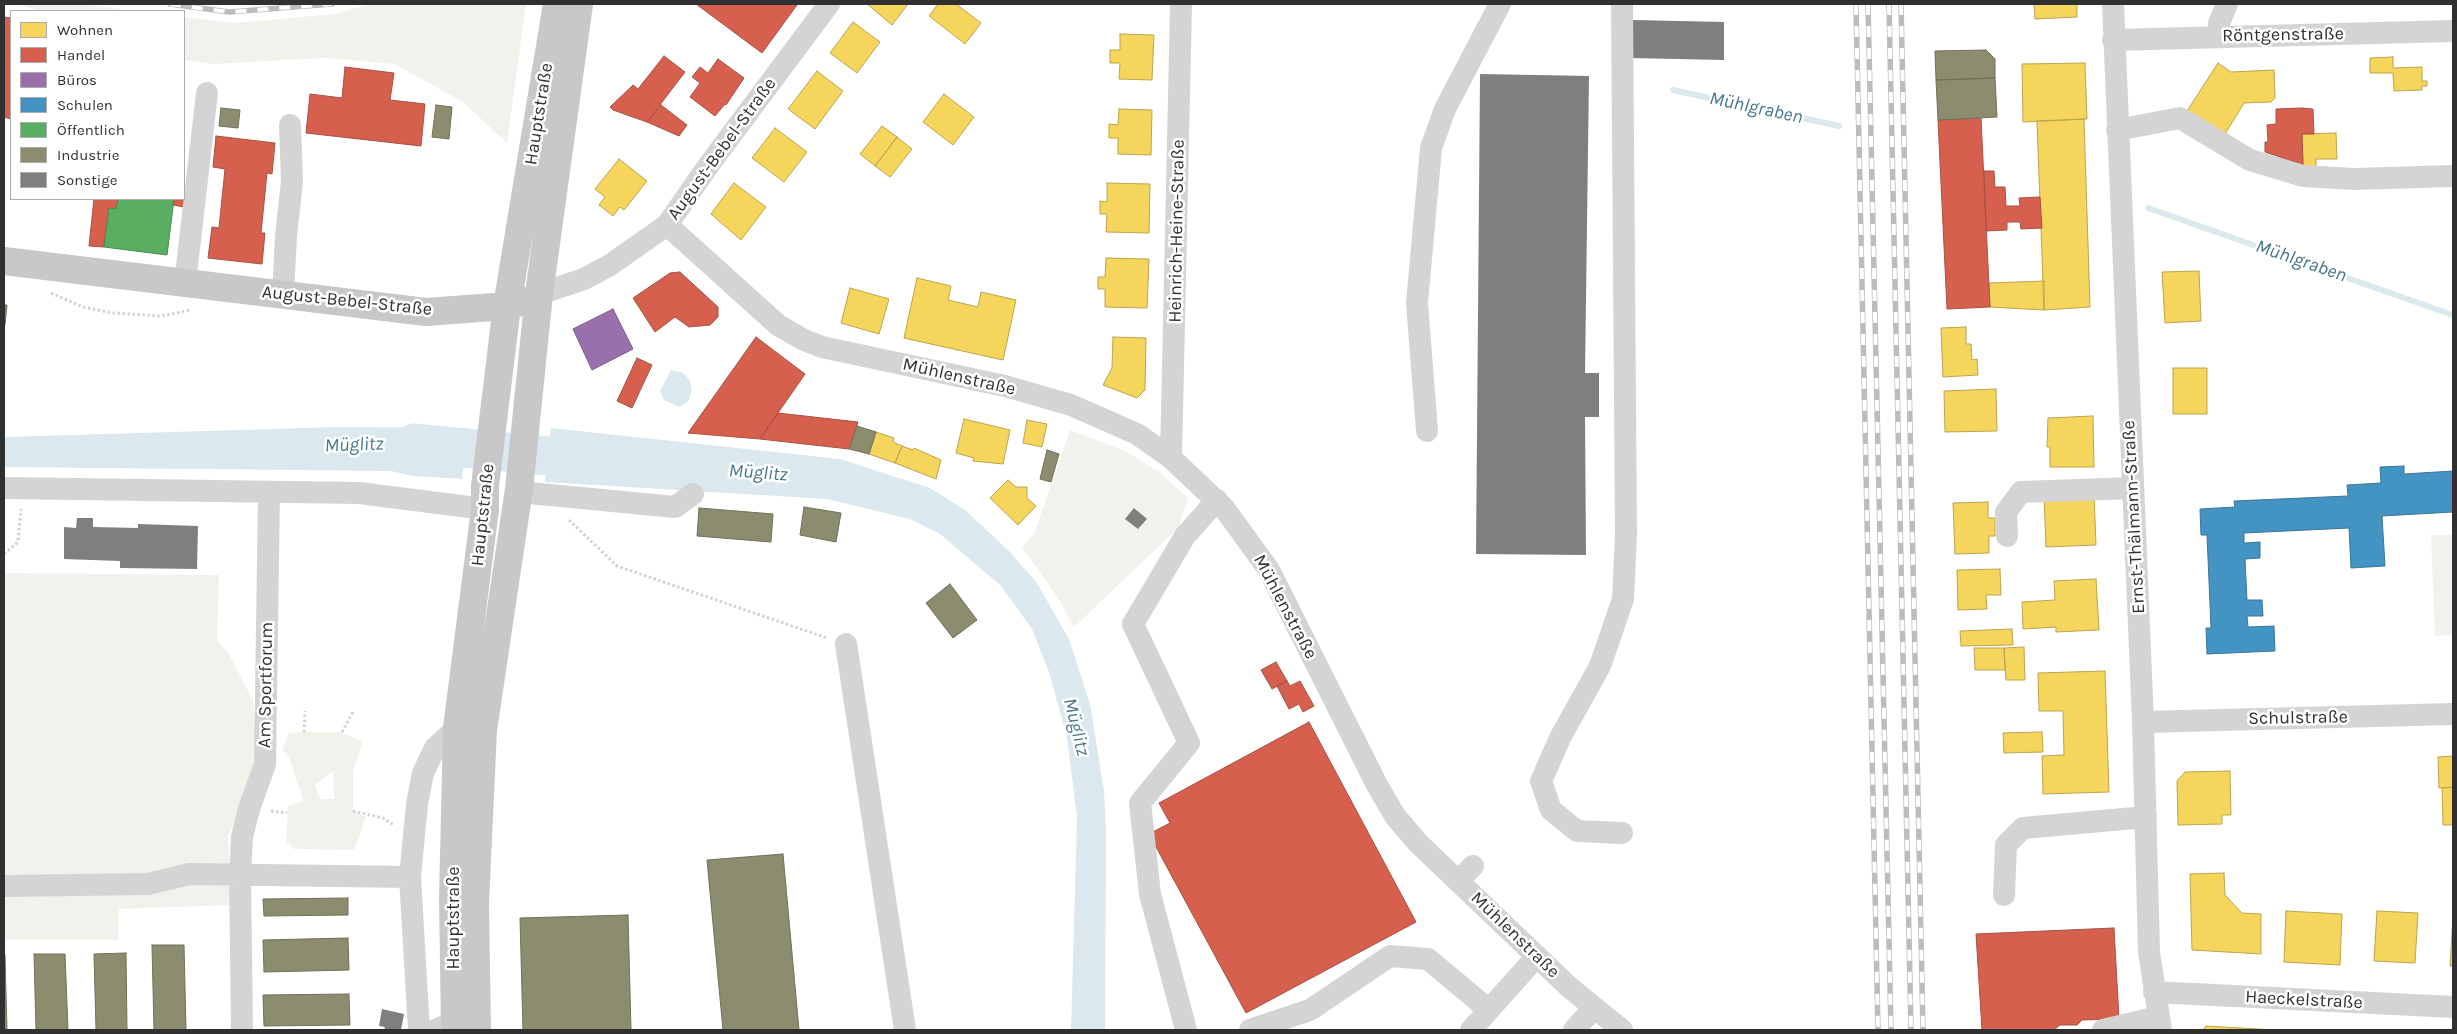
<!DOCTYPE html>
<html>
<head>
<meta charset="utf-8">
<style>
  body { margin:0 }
  #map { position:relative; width:2457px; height:1034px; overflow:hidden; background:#fff; font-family:Karla,sans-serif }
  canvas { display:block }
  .frame { position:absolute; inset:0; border:5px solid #303030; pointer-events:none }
  .legend { position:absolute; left:10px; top:10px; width:175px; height:190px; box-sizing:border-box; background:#fff; border:1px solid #acacac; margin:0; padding:6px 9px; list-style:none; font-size:15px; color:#303030 }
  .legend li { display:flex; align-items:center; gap:10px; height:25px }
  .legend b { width:25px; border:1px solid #acacac }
</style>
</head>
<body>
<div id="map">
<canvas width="2457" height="1034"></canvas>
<div class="frame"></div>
<ul class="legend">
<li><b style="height:14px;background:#f6d55c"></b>Wohnen</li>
<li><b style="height:14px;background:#d6604d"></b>Handel</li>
<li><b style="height:14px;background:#9970ab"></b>Büros</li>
<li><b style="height:14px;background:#4393c3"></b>Schulen</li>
<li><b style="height:14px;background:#5aae61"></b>Öffentlich</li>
<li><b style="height:14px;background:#8c8c6e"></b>Industrie</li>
<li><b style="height:14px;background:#7f7f7f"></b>Sonstige</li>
</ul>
</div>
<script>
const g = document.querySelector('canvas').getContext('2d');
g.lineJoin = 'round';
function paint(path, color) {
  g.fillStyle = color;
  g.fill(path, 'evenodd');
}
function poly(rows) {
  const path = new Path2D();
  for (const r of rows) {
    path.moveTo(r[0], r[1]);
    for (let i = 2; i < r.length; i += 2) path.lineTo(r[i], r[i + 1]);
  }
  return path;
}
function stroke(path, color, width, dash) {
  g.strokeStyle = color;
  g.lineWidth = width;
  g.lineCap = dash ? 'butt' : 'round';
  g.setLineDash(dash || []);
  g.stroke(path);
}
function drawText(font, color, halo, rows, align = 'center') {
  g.font = font + ' Karla,sans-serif';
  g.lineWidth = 5;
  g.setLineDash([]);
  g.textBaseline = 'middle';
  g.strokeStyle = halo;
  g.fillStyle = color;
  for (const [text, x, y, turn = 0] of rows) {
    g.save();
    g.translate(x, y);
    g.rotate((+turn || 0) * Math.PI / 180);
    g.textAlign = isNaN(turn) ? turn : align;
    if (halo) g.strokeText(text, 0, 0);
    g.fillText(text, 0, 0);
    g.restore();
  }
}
paint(poly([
  [17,4,82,4,132,11,40,11],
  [369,4,526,4,507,143,463,102,395,64,325,58,212,64,184,60,184,17,233,23,336,14],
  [1070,430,1127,452,1159,472,1188,498,1178,528,1074,627,1060,601,1022,547,1034,534],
  [2431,535,2453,535,2453,635,2435,636],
  [4,573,219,575,217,640,229,654,253,701,256,727,251,786,228,836,231,905,119,909,118,940,4,940],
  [304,732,342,732,363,742,353,771,353,811,366,817,354,850,294,849,286,841,288,806,303,801,289,757,282,750,289,733],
  [333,771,334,799,320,799,315,785]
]), '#f0f2ec');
paint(poly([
  [671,370,683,373,690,380,692,391,688,402,679,407,664,400,660,391],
  [340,427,468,428,462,479,413,476,391,471,4,467,4,437],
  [551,428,840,459,930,488,965,510,1009,551,1037,583,1069,639,1090,704,1104,791,1106,832,1105,1030,1071,1030,1077,817,1067,737,1049,672,1032,629,1001,586,940,534,910,519,827,499,545,482]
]), '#dbe9ee');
const homes = poly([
  [867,4,908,4,892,25,867,4],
  [938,4,956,4,981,23,965,44,929,16,938,4],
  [2034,4,2077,4,2077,17,2035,19,2034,4],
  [853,22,880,42,857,73,830,53,853,22],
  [1120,34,1154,35,1152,80,1119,79,1120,63,1110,63,1110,50,1120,50,1120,34],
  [2393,57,2393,68,2422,67,2422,81,2427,81,2427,86,2422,86,2422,90,2394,91,2393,73,2370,73,2370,58,2393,57],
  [2085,63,2087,119,2023,122,2022,64,2085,63],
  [2218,63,2231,72,2274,70,2275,98,2271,102,2244,103,2225,134,2187,111,2218,63],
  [817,71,843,91,815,129,788,109,817,71],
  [944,94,974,117,953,145,923,122,944,94],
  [1119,109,1152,110,1151,155,1118,154,1118,138,1109,138,1109,124,1118,125,1119,109],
  [2084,119,2090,307,2044,310,2037,121,2084,119],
  [882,126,897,137,875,166,860,154,882,126],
  [775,128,807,152,784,182,752,158,775,128],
  [2336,133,2337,159,2316,159,2316,169,2303,165,2302,134,2336,133],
  [897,137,912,149,890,177,875,166,897,137],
  [619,159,647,181,624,210,620,207,613,216,599,205,605,197,595,189,619,159],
  [734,183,766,207,741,240,711,214,734,183],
  [1107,183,1150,184,1149,233,1106,232,1107,214,1100,214,1100,201,1107,202,1107,183],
  [1106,258,1149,259,1147,308,1105,307,1105,289,1098,289,1098,277,1105,277,1106,258],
  [2199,271,2201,321,2165,323,2162,272,2199,271],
  [917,278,951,286,948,300,978,307,981,292,1016,300,1003,360,904,338,917,278],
  [2044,281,2044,310,1990,307,1989,283,2044,281],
  [850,288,889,299,879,334,841,323,850,288],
  [1966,327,1966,344,1971,344,1972,360,1977,359,1978,375,1943,377,1941,328,1966,327],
  [1113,337,1146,338,1145,390,1137,398,1103,385,1112,368,1113,337],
  [2173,368,2207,368,2207,414,2173,414,2173,368],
  [1996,389,1997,431,1945,432,1944,391,1996,389],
  [2093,416,2094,467,2050,467,2050,447,2047,447,2048,418,2093,416],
  [964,419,1010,430,1003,464,973,461,974,458,956,453,964,419],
  [1027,420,1047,424,1042,447,1023,443,1027,420],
  [876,432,894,438,893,442,902,446,895,463,869,454,876,432],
  [902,446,913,450,914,448,941,460,936,479,895,463,902,446],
  [1008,480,1016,487,1027,487,1027,498,1036,506,1018,525,990,498,1008,480],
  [2094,493,2096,545,2046,547,2044,495,2094,493],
  [1988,502,1988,518,1995,518,1995,536,1989,536,1989,553,1955,554,1953,503,1988,502],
  [2000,569,2001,595,1986,595,1987,609,1958,610,1957,570,2000,569],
  [2096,579,2099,630,2056,632,2056,627,2023,629,2022,602,2055,600,2054,581,2096,579],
  [2012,629,2013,645,1961,646,1960,631,2012,629],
  [2024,647,2025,680,2006,680,2004,648,2024,647],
  [1974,648,2004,648,2005,670,1975,670,1974,648],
  [2105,671,2109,792,2043,794,2042,756,2064,755,2063,711,2039,711,2038,673,2105,671],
  [2042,732,2043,752,2004,753,2003,733,2042,732],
  [2453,756,2453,787,2439,788,2438,757,2453,756],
  [2230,771,2231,815,2222,815,2222,824,2178,825,2177,781,2185,772,2230,771],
  [2453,787,2453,825,2443,825,2442,788,2453,787],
  [2224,873,2225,895,2242,913,2261,914,2261,954,2192,950,2190,874,2224,873],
  [2286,911,2342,914,2340,965,2284,962,2286,911],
  [2377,911,2418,913,2415,963,2374,961,2377,911],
  [2453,916,2453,966,2450,966,2453,916],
  [2206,1026,2276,1030,2203,1030,2206,1026]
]);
paint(homes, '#f6d55c');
stroke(homes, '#bba44f', 1);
const shops = poly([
  [696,4,795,4,797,5,762,53,696,4],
  [4,17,11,18,11,119,4,117,4,17],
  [664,56,685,72,647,122,613,110,610,107,633,85,638,89,664,56],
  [718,59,744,78,726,105,725,104,715,116,690,97,700,83,692,77,700,67,708,73,718,59],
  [345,67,394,73,390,100,425,104,421,146,306,133,310,94,342,98,345,67],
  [661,105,687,125,679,136,647,122,661,105],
  [2302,108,2313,109,2314,134,2302,134,2303,165,2265,152,2265,142,2268,142,2267,125,2276,124,2276,109,2302,108],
  [1981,118,1990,307,1947,309,1938,120,1981,118],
  [216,136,275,143,272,174,267,173,261,233,265,233,262,264,208,258,212,227,219,228,225,169,213,167,216,136],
  [1984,171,1994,171,1995,187,2005,187,2006,206,2020,206,2019,198,2040,197,2042,228,2021,229,2020,222,2007,222,2007,230,1986,231,1984,171],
  [184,194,185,194,184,207,173,205,174,199,184,199,184,194],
  [94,199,118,199,116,209,109,208,104,247,89,246,94,199],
  [680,272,718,307,718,317,710,325,689,327,675,317,655,332,633,298,670,273,680,272],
  [756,337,805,374,760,439,688,433,756,337],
  [637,358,652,365,632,408,617,401,637,358],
  [778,413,858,422,849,449,760,439,778,413],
  [1276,662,1287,681,1272,689,1261,670,1276,662],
  [1287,681,1290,686,1300,681,1314,706,1303,712,1299,704,1289,709,1277,686,1287,681],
  [1309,722,1416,922,1246,1013,1149,834,1170,823,1159,803,1309,722],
  [2114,928,2119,1019,2082,1020,2077,1025,2060,1025,2054,1030,1982,1030,1976,934,2114,928]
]);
paint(shops, '#d6604d');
stroke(shops, '#a45244', 1);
const offices = poly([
  [613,309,633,349,592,370,573,329,613,309]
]);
paint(offices, '#9970ab');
stroke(offices, '#7a5d86', 1);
const schools = poly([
  [2404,466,2404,474,2453,471,2453,512,2382,516,2385,566,2351,568,2349,528,2244,533,2244,543,2260,542,2260,558,2245,559,2247,600,2262,600,2263,616,2247,616,2248,627,2274,626,2275,651,2207,654,2206,628,2211,628,2207,535,2201,535,2200,509,2235,507,2234,501,2348,496,2347,485,2381,483,2380,467,2404,466]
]);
paint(schools, '#4393c3');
stroke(schools, '#3d7597', 1);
const public = poly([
  [118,199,174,199,167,255,104,247,109,208,116,209,118,199]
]);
paint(public, '#5aae61');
stroke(public, '#4d8852', 1);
const industry = poly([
  [1986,50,1995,59,1995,78,1936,80,1935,51,1986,50],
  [1995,78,1997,117,1938,120,1936,80,1995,78],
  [436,105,452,107,449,139,432,137,436,105],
  [221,108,240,110,238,128,219,126,221,108],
  [4,305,7,305,5,325,4,325,4,305],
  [857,426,876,432,869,454,849,449,857,426],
  [1047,450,1059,454,1051,482,1040,479,1047,450],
  [804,507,841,513,836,542,800,535,804,507],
  [699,508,773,514,771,542,697,536,699,508],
  [950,584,977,620,953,638,926,603,950,584],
  [783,854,799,1030,723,1030,707,860,783,854],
  [348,898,348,915,264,916,263,899,348,898],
  [628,915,631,1030,523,1030,520,918,628,915],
  [348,938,349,970,264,972,263,940,348,938],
  [152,945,184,945,186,1030,154,1030,152,945],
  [126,953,127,1030,96,1030,94,954,126,953],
  [34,954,65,954,68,1030,36,1030,34,954],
  [4,955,5,955,7,1030,4,1030,4,955],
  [349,994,350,1025,264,1026,263,995,349,994]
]);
paint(industry, '#8c8c6e');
stroke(industry, '#70705b', 1);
stroke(poly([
  [1673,90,1839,126],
  [2148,208,2453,315]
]), '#dbe9ee', 6);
stroke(poly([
  [414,443,599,461]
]), '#dbe9ee', 39);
paint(poly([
  [1633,20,1724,22,1724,60,1632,58],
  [1480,74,1589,76,1585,373,1599,373,1599,417,1585,417,1586,555,1476,554],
  [1134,508,1147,519,1138,529,1125,519],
  [77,518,93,518,93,527,138,528,138,524,198,526,197,569,120,568,120,561,64,559,64,527,76,528],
  [382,1009,404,1014,401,1030,384,1030,385,1027,379,1026]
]), '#7f7f7f');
stroke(poly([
  [51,293,83,307,112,313,161,316,190,310],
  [569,520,617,566,827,638],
  [4,554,18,542,21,509],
  [304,732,305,711],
  [342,732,353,712],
  [271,811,287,813],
  [353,811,383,818,394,825]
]), '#d3d3d3', 3, [2.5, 2.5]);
stroke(poly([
  [1622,4,1626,534,1623,599,1600,666,1561,736,1541,781,1551,810,1577,831,1622,833],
  [2113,4,2143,722,2149,952,2161,1030],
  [2218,36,2219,23,2227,4],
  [2113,40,2453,31],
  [2117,130,2180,118,2250,160,2303,176,2354,179,2453,176],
  [667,225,778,325,804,340,822,347,1005,386,1071,405,1137,434,1171,458,1224,508,1269,570,1377,785,1395,816,1418,843,1569,987,1622,1030],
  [185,283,207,93],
  [539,294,584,279,610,265,667,225,708,166,829,4],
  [283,295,286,236,292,181,290,125],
  [1427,431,1417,303,1431,148,1445,109,1500,4],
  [1171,458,1181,4],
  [4,488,359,493,485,509],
  [519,492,675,507,693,494],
  [2007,536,2006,512,2021,492,2133,488],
  [846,644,905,1030],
  [2143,722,2453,714],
  [1458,881,1473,866],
  [4,886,148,884,189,874,410,877],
  [2004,895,2006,845,2023,828,2146,817],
  [2154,992,2453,1007],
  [242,1030,240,874,242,837,249,809,265,764,269,492],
  [419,1030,410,877,417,804,423,773,435,748,457,728],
  [435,1030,455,1022],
  [1186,1030,1150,894,1140,803,1189,743,1133,624,1185,536,1217,500],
  [1250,1030,1310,1010,1390,956,1428,959,1489,1010],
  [1471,1030,1537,956],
  [1574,1030,1594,1008],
  [2103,1030,2158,1017]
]), '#d4d4d4', 22);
stroke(poly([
  [4,261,426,312,507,306,524,301],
  [455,1030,453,898,457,728,485,509,485,486,507,306,557,4],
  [477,1030,475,903,483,730,519,489,539,294,579,4]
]), '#c8c8c8', 28);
const rail = poly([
  [170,4,229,12,332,4],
  [1856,4,1878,1030],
  [1868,4,1891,1030],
  [1889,4,1911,1030],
  [1901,4,1923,1030]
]);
stroke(rail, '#bcbcbc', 5.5);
stroke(rail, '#fff', 4, [11]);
drawText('18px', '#303030', '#fff', [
  ["Röntgenstraße",2283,35,-1],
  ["Hauptstraße",539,114,-81],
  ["August-Bebel-Straße",722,149,-54],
  ["Heinrich-Heine-Straße",1177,231,-89],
  ["August-Bebel-Straße",347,301,6],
  ["Mühlenstraße",959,377,13],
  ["Hauptstraße",483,515,-84],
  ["Ernst-Thälmann-Straße",2134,517,-93],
  ["Mühlenstraße",1285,607,62],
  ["Am Sportforum",266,685,-89],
  ["Schulstraße",2298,718,-1],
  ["Hauptstraße",454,918,-90],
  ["Mühlenstraße",1515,935,44],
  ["Haeckelstraße",2304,1000,3]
]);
drawText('italic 19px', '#46768a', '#fff', [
  ["Mühlgraben",1756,108,12],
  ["Mühlgraben",2301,261,19],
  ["Müglitz",354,445,-2],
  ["Müglitz",758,473,4],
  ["Müglitz",1076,727,76]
]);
</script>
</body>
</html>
